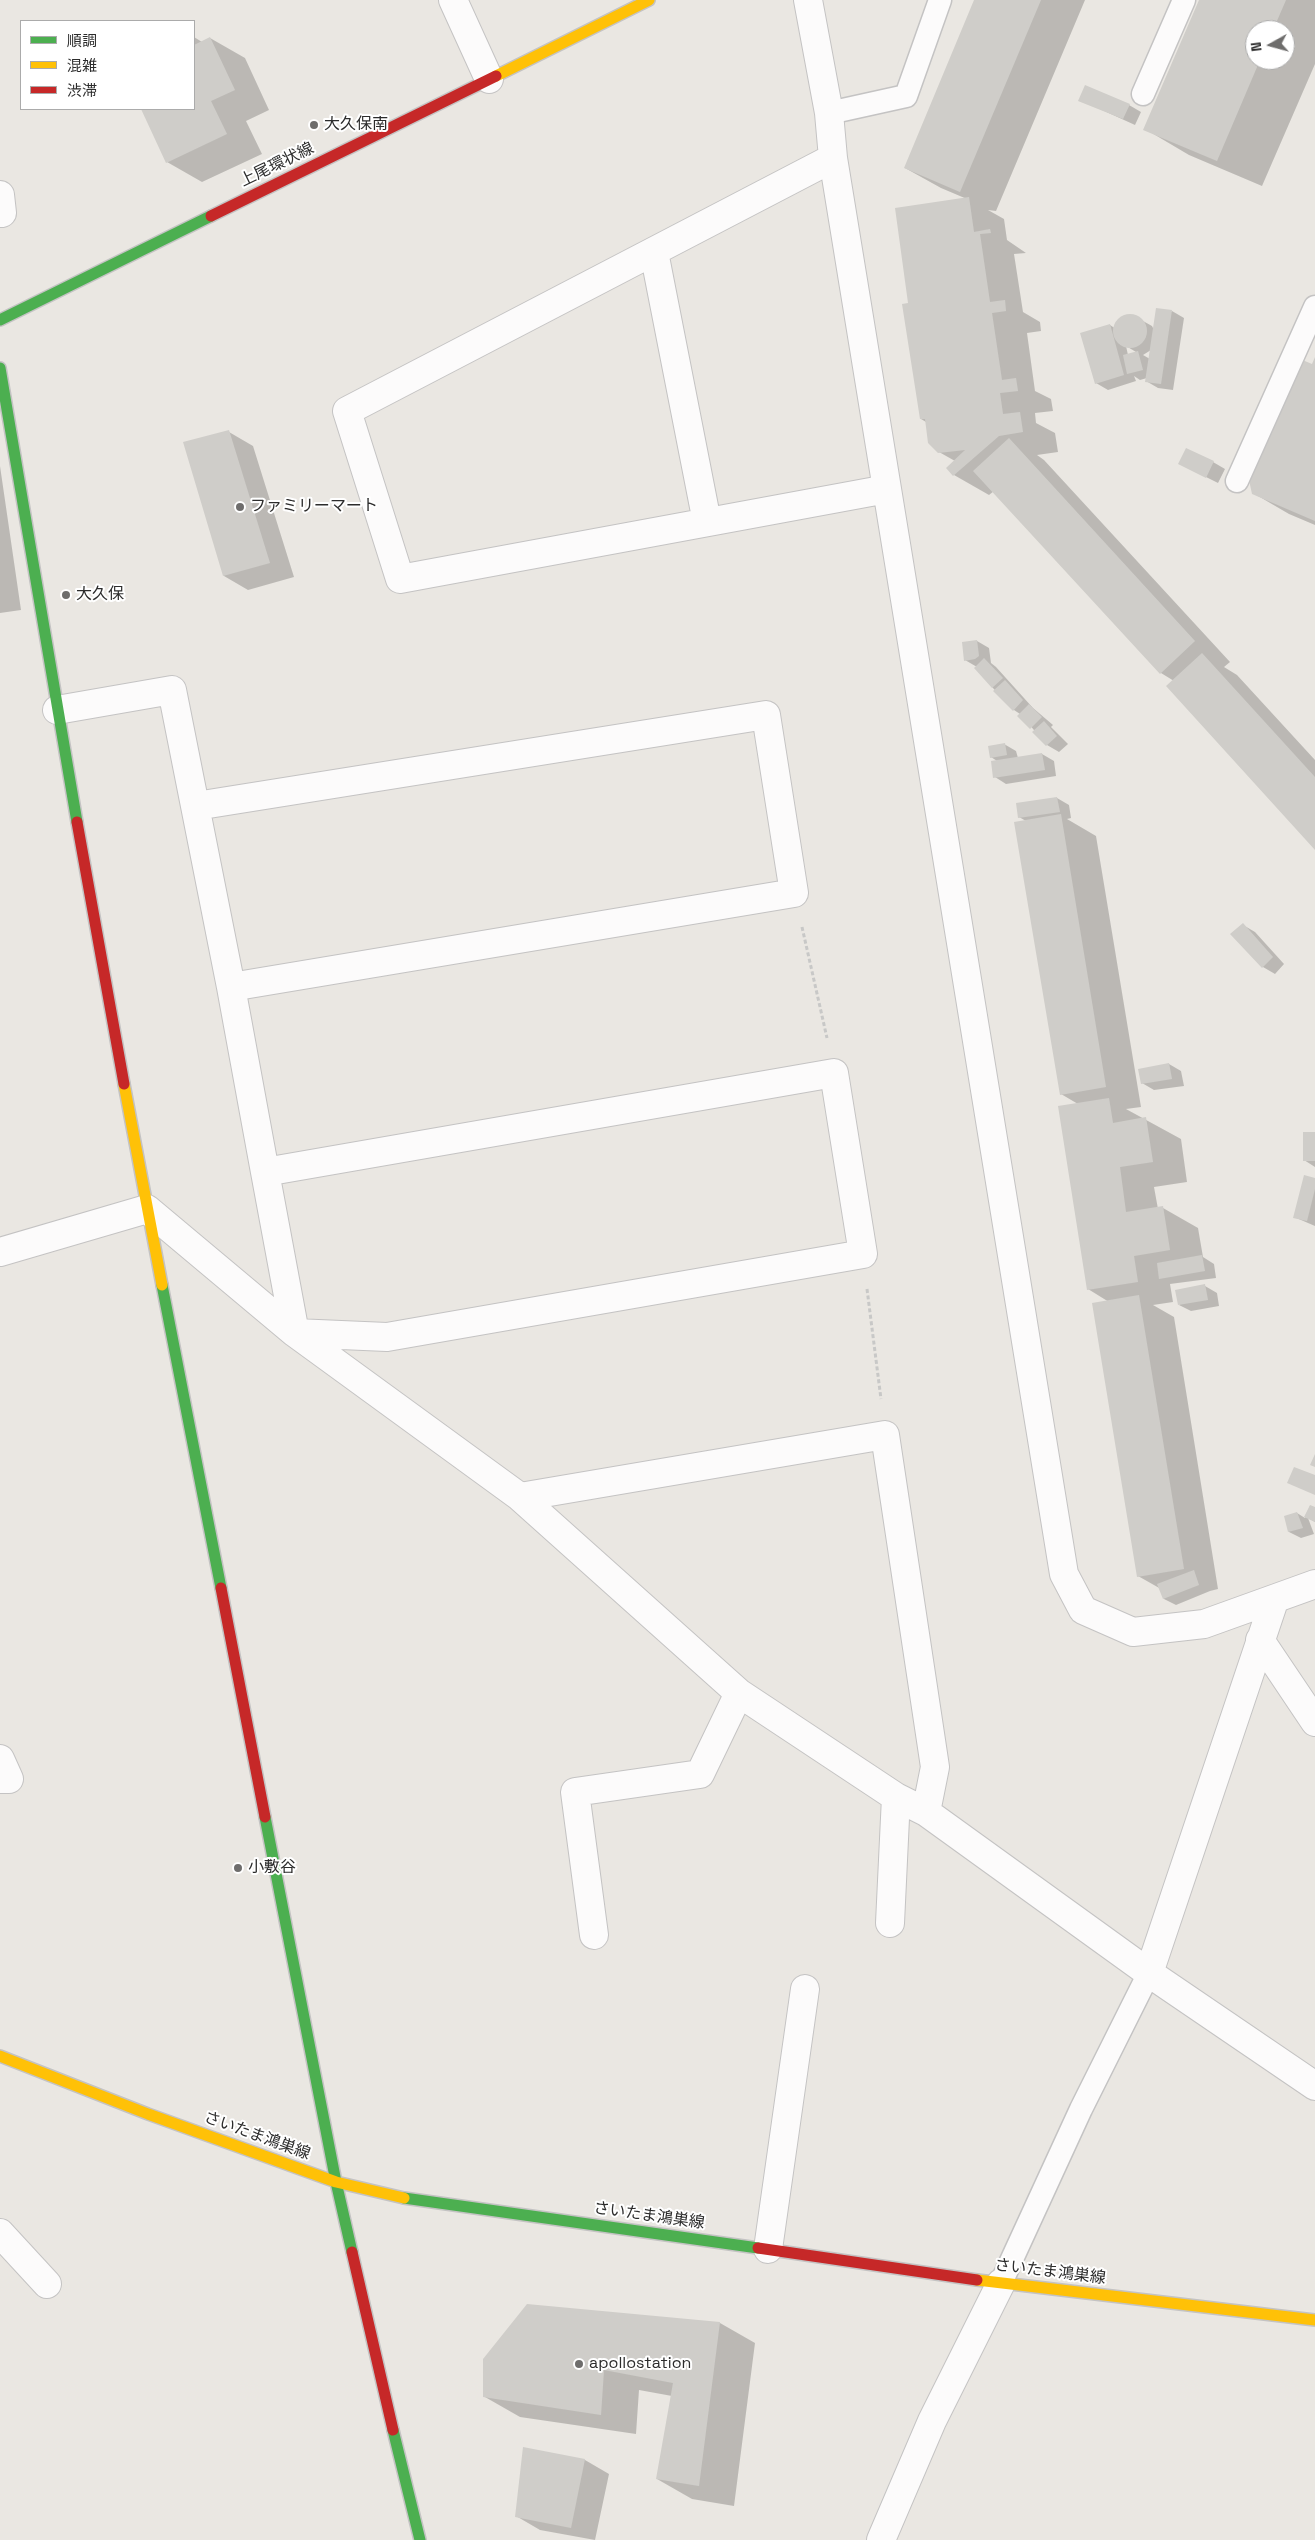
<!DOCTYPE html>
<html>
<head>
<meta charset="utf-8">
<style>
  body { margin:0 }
  #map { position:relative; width:1315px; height:2540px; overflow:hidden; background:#eae7e2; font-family:"Space Grotesk","Noto Sans JP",sans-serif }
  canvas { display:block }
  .legend { position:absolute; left:20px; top:20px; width:175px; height:90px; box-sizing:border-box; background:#fff; border:1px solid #ababab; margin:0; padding:6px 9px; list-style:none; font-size:15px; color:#2c2c2c }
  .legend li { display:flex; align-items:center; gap:10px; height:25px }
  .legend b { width:25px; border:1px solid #ababab }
  .north { position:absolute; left:1245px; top:20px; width:50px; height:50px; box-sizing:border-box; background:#fff; border:1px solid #ababab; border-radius:50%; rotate:263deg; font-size:14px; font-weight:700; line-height:20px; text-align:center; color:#2c2c2c }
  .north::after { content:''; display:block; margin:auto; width:18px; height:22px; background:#6e6d6c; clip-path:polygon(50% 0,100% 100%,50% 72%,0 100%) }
</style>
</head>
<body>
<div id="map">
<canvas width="1315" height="2540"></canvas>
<ul class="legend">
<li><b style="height:6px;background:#4caf50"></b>順調</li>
<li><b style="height:6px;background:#ffc107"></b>混雑</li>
<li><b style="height:6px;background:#c62828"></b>渋滞</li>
</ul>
<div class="north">N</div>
</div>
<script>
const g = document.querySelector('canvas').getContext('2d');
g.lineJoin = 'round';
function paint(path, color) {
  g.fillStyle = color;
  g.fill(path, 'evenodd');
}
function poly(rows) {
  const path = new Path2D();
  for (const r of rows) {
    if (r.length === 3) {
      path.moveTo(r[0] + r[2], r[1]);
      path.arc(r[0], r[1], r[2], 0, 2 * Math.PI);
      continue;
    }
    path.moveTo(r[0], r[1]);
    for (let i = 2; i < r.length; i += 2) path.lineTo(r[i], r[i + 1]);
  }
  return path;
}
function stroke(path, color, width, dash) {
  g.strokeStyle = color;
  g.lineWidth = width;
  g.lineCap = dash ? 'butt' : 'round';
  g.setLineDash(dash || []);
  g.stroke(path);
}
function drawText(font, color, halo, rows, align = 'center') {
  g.font = font + ' "Space Grotesk","Noto Sans JP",sans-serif';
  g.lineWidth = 4;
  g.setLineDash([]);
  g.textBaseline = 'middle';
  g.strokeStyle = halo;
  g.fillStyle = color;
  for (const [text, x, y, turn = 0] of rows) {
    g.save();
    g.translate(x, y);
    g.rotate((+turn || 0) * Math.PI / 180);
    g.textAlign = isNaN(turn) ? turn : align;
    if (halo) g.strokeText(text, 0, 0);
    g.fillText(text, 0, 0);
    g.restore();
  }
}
paint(poly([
  [975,0,1085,0,996,211,988,210,1004,219,1007,240,1026,253,1014,254,1023,312,1040,322,1041,331,1027,333,1035,391,1051,399,1053,411,1035,413,1036,423,1055,433,1058,452,1037,455,1044,460,1230,662,1224,667,1237,675,1315,760,1315,848,1174,681,1161,673,994,491,989,495,954,475,955,461,939,452,926,422,921,419,910,304,967,199,941,188,905,168],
  [1200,0,1315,0,1315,64,1262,186,1189,155,1145,129],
  [1255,30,1285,30,1285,60,1255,60],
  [194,37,202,42,210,38,245,58,269,110,246,121,262,154,202,182,167,162,142,109,194,109],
  [1080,100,1129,105,1141,112,1135,125],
  [1172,311,1184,318,1173,390,1158,388,1146,381,1147,378,1140,380,1134,376,1136,381,1108,390,1096,383,1110,325,1116,329,1117,322,1125,316,1134,316,1152,326,1154,330],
  [1126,346,1136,352,1128,355],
  [1151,350,1150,359,1143,355],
  [1315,360,1315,525,1289,514,1253,493],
  [229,432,253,446,294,577,248,590,224,576],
  [1213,462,1225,469,1218,483,1192,470],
  [0,466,21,610,0,613],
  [977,641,989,648,991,663,996,667,1033,708,1053,725,1051,727,1068,744,1059,752,1047,745,1020,714,1014,710,992,687,977,667,965,660],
  [1004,744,1016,751,1018,758,1042,754,1054,761,1056,776,1006,784,995,777,997,761,991,757],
  [1057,798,1069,805,1071,818,1067,819,1096,836,1141,1107,1126,1109,1181,1139,1187,1182,1154,1187,1158,1209,1163,1208,1198,1228,1203,1257,1214,1264,1216,1278,1170,1284,1173,1302,1153,1305,1174,1317,1218,1589,1210,1591,1176,1605,1164,1599,1161,1589,1138,1576,1109,1302,1088,1289,1078,1104,1061,1094,1026,821,1019,817],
  [1243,925,1255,932,1284,964,1275,974,1263,967],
  [1169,1064,1181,1071,1184,1086,1154,1090,1142,1083],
  [1315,1133,1315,1167,1304,1160],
  [1315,1180,1315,1226,1294,1217],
  [1205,1286,1217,1293,1219,1306,1191,1311,1179,1305],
  [1310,1506,1315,1508,1315,1522,1308,1518,1314,1534,1301,1538,1289,1532,1285,1517,1297,1513,1305,1518],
  [720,2323,755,2343,734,2506,692,2499,657,2479,672,2396,639,2390,636,2434,520,2417,485,2397],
  [524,2449,585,2460,609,2474,595,2540,540,2530,516,2516]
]), '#0003');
paint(poly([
  [974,0,1041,0,960,192,904,168],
  [1199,0,1286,0,1273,30,1255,30,1255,60,1260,60,1217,161,1143,130],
  [210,37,235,90,211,101,227,134,166,163,141,109,194,109,194,45],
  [1085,85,1130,104,1123,119,1078,101],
  [969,197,974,232,990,229,991,233,980,234,990,302,1005,300,1006,311,992,313,1002,380,1016,378,1018,391,1000,393,1003,414,1020,412,1023,432,999,436,953,476,946,468,965,450,938,453,928,443,925,419,920,419,902,304,908,303,895,208],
  [1156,308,1172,310,1161,384,1145,382],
  [1130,331,17],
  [1110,324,1124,375,1095,384,1080,333],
  [1138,351,1143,370,1127,374,1123,355],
  [1315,357,1315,521,1252,494,1249,480,1300,359,1312,364],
  [229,430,270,563,223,576,183,442],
  [1009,438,1195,641,1160,674,973,471],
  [1186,448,1214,461,1206,478,1178,464],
  [977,640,979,656,975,659,964,661,962,642],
  [1202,653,1315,777,1315,850,1166,686],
  [984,658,1003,678,992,688,974,668],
  [1005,680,1023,700,1013,711,993,691],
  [1029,704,1042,717,1030,729,1017,716],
  [1044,721,1057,736,1046,746,1032,732],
  [1005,743,1007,755,990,758,988,746],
  [1042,753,1045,770,993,778,991,761],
  [1057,797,1060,812,1018,818,1016,803],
  [1061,814,1106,1087,1060,1095,1014,822],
  [1243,923,1273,957,1262,968,1230,934],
  [1169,1063,1172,1079,1141,1084,1138,1069],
  [1109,1098,1113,1123,1146,1117,1153,1162,1120,1167,1126,1212,1163,1206,1170,1250,1134,1256,1138,1282,1087,1290,1058,1106],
  [1303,1132,1315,1132,1315,1161,1303,1161],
  [1304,1175,1315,1178,1315,1189,1307,1221,1293,1218],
  [1202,1255,1205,1271,1159,1279,1157,1263],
  [1205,1284,1208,1300,1178,1305,1175,1290],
  [1139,1295,1184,1569,1137,1577,1092,1303],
  [1315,1454,1315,1467,1310,1465],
  [1294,1467,1315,1475,1315,1495,1287,1483],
  [1310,1505,1315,1507,1315,1522,1304,1517],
  [1297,1512,1303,1528,1288,1532,1284,1516],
  [1194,1570,1199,1585,1163,1599,1157,1584],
  [527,2304,720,2322,699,2486,656,2479,673,2383,604,2370,601,2415,483,2397,483,2359],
  [523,2447,585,2459,571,2528,515,2517]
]), '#cfcdc9');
const lane = poly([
  [1143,94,1184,0],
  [829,113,906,96,940,0],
  [1237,481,1315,307],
  [1001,2283,1081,2109,1149,1973]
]);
const street = poly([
  [453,0,489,79],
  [808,0,829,113,833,158,1064,1574,1083,1610,1133,1632,1204,1624,1315,1584],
  [833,158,347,411,400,579,887,489],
  [0,195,2,213],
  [654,252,707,522],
  [57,710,172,690,231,987,265,1172,295,1333,387,1337,863,1254,834,1073,265,1172],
  [196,806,766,715,794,893,231,987],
  [0,1252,147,1209,295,1333,520,1497,739,1693,896,1797,926,1812,1149,1973,1315,2086],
  [520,1497,885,1435,935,1767,926,1812],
  [1260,1640,1315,1722],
  [0,1759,9,1779,0,1779],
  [890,1923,896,1797],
  [594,1935,575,1792,700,1774,739,1693],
  [1149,1973,1274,1601],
  [0,2233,47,2284],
  [768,2249,805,1989],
  [881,2540,932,2421,1001,2283]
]);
const fast = poly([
  [0,320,211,216],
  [0,368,77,822],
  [162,1285,221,1588],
  [265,1817,336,2182,352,2252],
  [404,2198,758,2248],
  [393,2430,420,2540]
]);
const slow = poly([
  [496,76,649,0],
  [124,1084,162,1285],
  [0,2056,148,2114,336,2182,404,2198],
  [977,2280,1315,2320]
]);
const jam = poly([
  [211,216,496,76],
  [77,822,124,1084],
  [221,1588,265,1817],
  [758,2248,977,2280],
  [352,2252,393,2430]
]);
stroke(lane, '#c4c3c3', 25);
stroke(street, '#c4c3c3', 30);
stroke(fast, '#c4c3c3', 14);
stroke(slow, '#c4c3c3', 14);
stroke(jam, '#c4c3c3', 14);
stroke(poly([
  [802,927,827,1038],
  [867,1289,881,1399]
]), '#c8c8c7', 3, [4, 2.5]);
stroke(lane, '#fcfbfb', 22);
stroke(street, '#fcfbfb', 28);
stroke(fast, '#4caf50', 11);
stroke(slow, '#ffc107', 11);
stroke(jam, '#c62828', 11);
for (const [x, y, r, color] of [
  [314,125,5,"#6e6d6c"],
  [240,507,5,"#6e6d6c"],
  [66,595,5,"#6e6d6c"],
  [238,1868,5,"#6e6d6c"],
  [579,2364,5,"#6e6d6c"]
]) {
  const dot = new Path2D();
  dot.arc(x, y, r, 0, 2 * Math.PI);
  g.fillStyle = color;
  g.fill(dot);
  stroke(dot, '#fff', 2);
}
drawText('16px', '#2c2c2c', '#fff', [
  ["大久保南",324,125],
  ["ファミリーマート",250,507],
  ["大久保",76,595],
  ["小敷谷",248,1868],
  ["apollostation",589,2364]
], 'left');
drawText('16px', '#2c2c2c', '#fff', [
  ["上尾環状線",277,165,-26],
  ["さいたま鴻巣線",257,2136,20],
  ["さいたま鴻巣線",649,2216,8],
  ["さいたま鴻巣線",1050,2272,7]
]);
</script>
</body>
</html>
